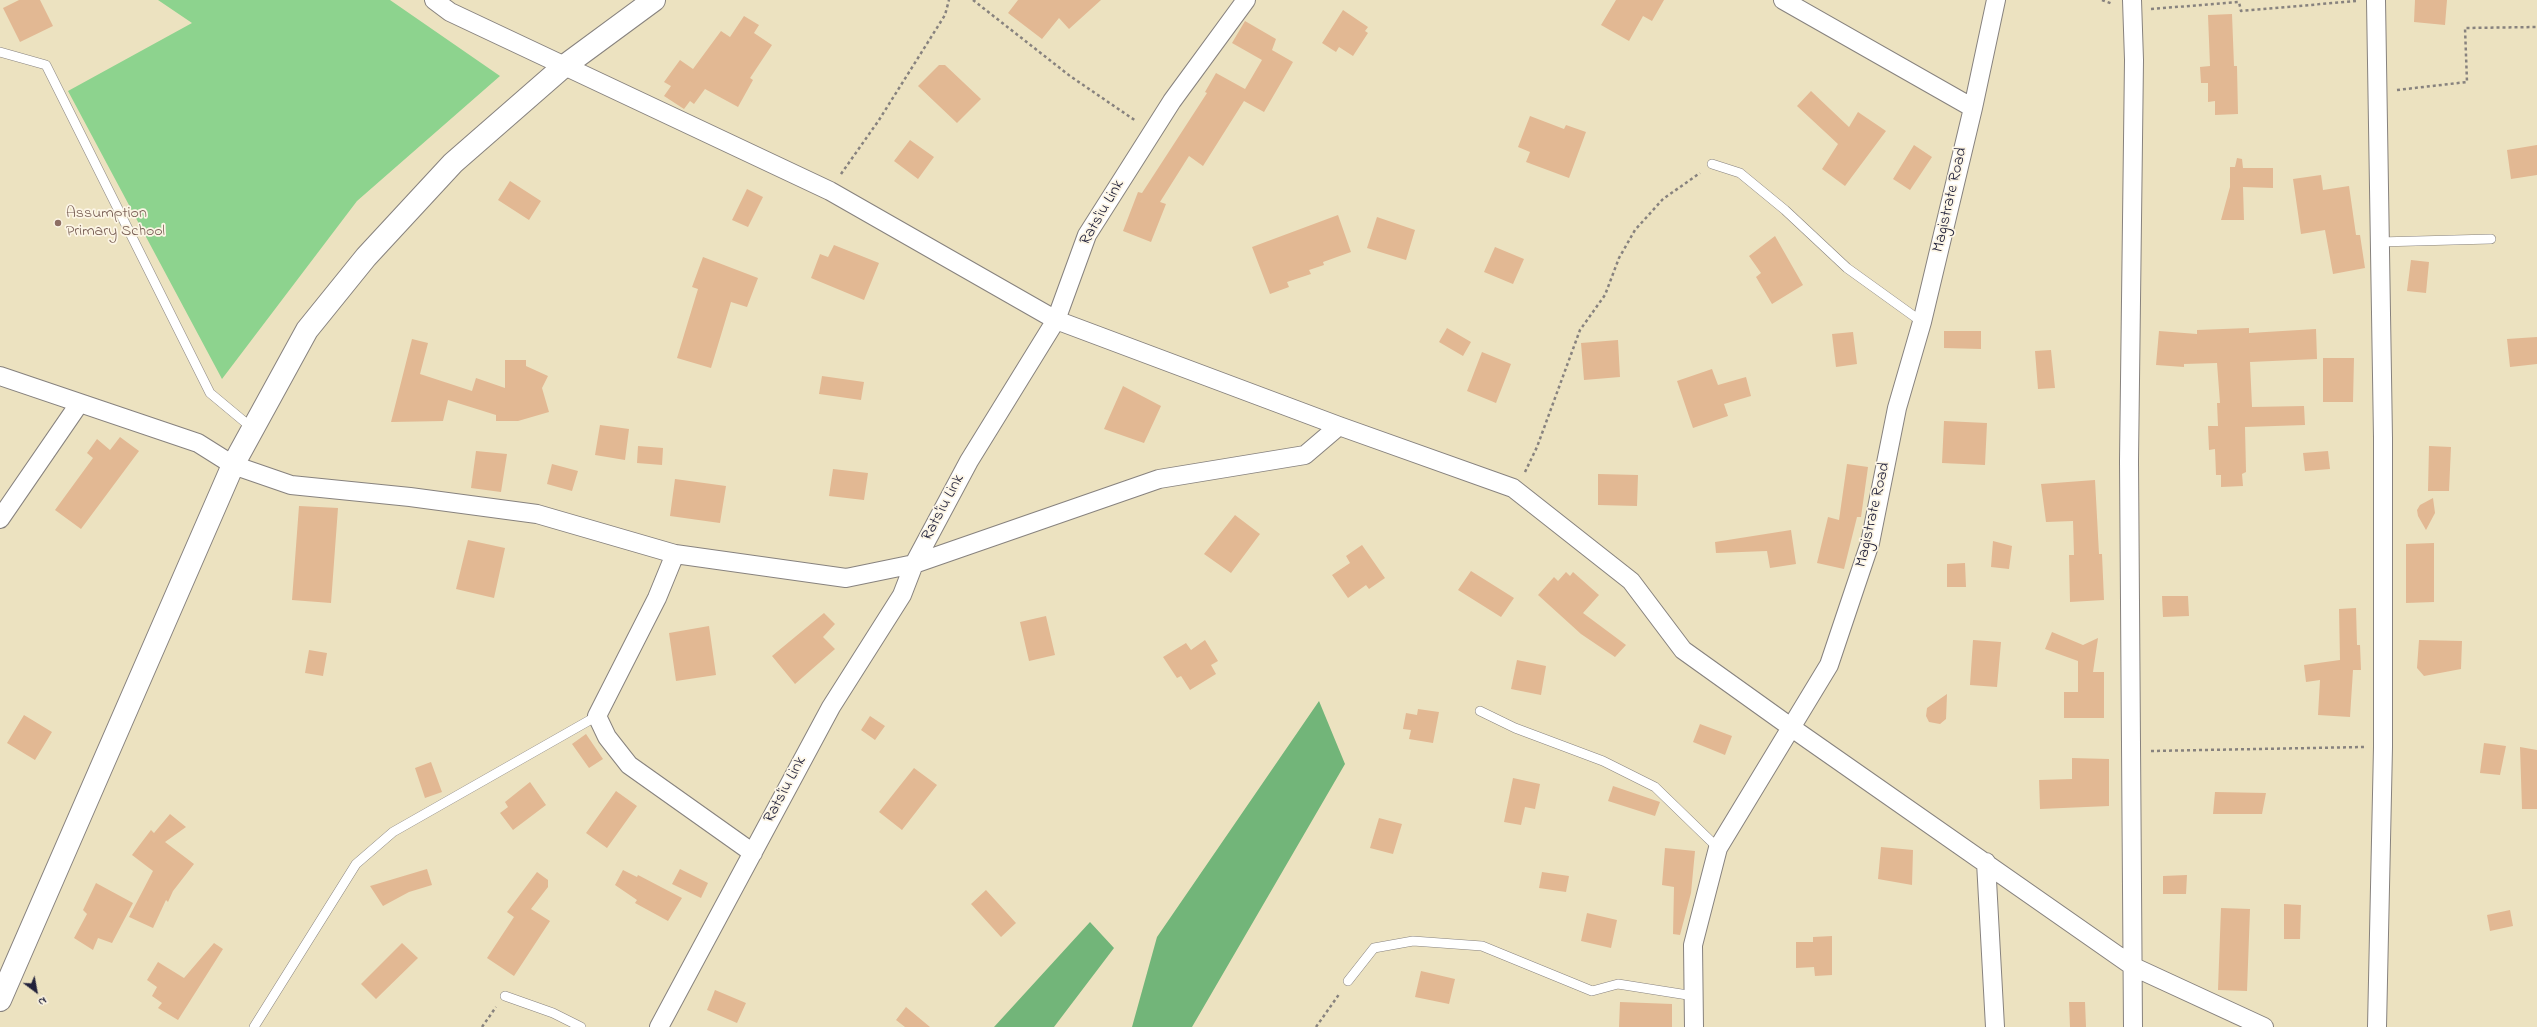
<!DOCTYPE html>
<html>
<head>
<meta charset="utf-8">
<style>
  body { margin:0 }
  #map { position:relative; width:2537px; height:1027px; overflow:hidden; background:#ece2c0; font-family:"Indie Flower",sans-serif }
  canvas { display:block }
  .north { position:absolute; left:16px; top:971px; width:40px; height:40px; -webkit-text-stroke:3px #fcf5e5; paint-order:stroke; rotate:148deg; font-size:11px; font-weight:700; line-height:16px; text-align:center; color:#22223b }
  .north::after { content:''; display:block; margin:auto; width:14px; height:18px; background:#22223b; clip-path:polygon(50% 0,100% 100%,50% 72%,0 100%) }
</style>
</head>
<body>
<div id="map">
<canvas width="2537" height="1027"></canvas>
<div class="north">N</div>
</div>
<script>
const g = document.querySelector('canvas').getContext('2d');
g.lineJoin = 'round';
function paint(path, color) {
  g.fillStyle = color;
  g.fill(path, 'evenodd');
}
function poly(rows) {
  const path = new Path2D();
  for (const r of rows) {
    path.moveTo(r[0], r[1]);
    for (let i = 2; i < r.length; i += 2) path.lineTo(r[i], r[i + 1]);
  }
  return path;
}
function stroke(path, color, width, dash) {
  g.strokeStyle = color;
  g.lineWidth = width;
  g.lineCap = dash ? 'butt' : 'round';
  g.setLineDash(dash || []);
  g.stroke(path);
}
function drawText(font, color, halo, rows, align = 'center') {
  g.font = font + ' "Indie Flower",sans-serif';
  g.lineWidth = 3.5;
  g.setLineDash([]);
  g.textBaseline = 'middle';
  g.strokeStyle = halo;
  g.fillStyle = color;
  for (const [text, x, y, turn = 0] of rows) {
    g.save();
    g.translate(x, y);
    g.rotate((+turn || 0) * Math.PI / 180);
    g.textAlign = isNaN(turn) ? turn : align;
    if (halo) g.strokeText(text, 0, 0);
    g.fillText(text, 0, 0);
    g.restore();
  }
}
paint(poly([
  [158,0,390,0,500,76,357,201,222,379,68,91,192,23]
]), '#8dd38e');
paint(poly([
  [1319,701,1345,764,1192,1027,1132,1027,1157,937],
  [1090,922,1114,948,1054,1027,994,1027]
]), '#72b579');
paint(poly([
  [19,0,40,0,53,26,20,42,3,8],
  [1018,0,1101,0,1069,29,1059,18,1042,39,1008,13],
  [1616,0,1664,0,1652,21,1643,16,1629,41,1601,25],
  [2415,0,2447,0,2445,25,2414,22],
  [1343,10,1368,27,1365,31,1368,33,1353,56,1339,47,1336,52,1322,43],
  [2232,14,2234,66,2237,66,2238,114,2215,115,2215,101,2208,102,2208,83,2201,83,2200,67,2210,66,2208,15],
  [744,16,759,25,754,33,772,45,750,78,753,80,738,107,705,89,694,104,690,101,684,109,664,96,671,86,664,82,680,60,693,69,721,31,730,37],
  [1245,21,1276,39,1272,50,1293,62,1264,112,1244,101,1203,166,1189,156,1160,202,1166,204,1151,242,1123,231,1138,192,1142,193,1207,93,1205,92,1216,73,1245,89,1262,60,1232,43],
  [939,65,945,65,981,99,957,123,918,86],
  [1811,91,1849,127,1858,112,1886,131,1845,186,1822,169,1838,144,1797,106],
  [1530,116,1564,129,1566,125,1586,132,1569,178,1526,162,1530,152,1518,147],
  [910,140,934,157,918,179,894,161],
  [1914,145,1932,157,1910,190,1893,179],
  [2537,145,2537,175,2511,179,2507,150],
  [2237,158,2242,159,2243,168,2273,168,2273,188,2243,187,2244,220,2221,220,2230,187,2230,167,2235,167],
  [2321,175,2323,190,2349,186,2356,235,2360,235,2365,268,2333,274,2325,230,2301,234,2293,179],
  [510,181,541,201,529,220,498,200],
  [747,189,763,197,748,227,732,220],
  [1338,215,1351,252,1323,262,1324,265,1309,270,1311,274,1287,282,1289,287,1270,294,1252,247],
  [1377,217,1415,230,1406,260,1367,248],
  [1775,236,1803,285,1772,304,1756,277,1761,273,1749,256],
  [834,245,879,263,864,300,811,278,820,254,828,257],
  [1495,247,1524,259,1513,284,1484,272],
  [703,257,758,278,747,307,731,302,711,368,677,358,698,289,692,287],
  [2411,260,2429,262,2426,293,2407,291],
  [1447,328,1471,342,1463,356,1439,342],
  [2249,328,2249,333,2316,329,2317,359,2250,362,2252,407,2304,406,2305,425,2245,427,2246,472,2242,474,2243,486,2221,487,2221,475,2216,475,2215,449,2209,450,2208,426,2218,426,2217,403,2220,403,2217,363,2184,364,2184,367,2156,365,2159,331,2197,334,2197,330],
  [1944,331,1981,331,1981,349,1944,348],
  [1853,332,1857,364,1836,367,1832,334],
  [2537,337,2537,364,2510,367,2507,339],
  [412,339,428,343,420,374,472,391,476,378,505,388,505,360,526,360,526,366,548,376,542,388,549,412,518,421,496,421,496,415,448,400,443,421,391,422],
  [1618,340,1620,377,1584,380,1581,343],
  [2051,350,2055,388,2038,389,2035,351],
  [1482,352,1511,364,1496,403,1467,391],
  [2323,358,2354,358,2353,402,2323,402],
  [1712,369,1718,385,1746,377,1751,396,1724,404,1728,416,1693,428,1677,381],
  [822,376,864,382,861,400,819,394],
  [1123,386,1161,406,1144,443,1104,429],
  [1944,421,1987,423,1985,465,1942,463],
  [600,425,629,429,625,460,595,455],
  [120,437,139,451,81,529,55,510,93,458,87,453,97,439,110,450],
  [638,446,663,448,662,465,637,463],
  [2429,446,2451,447,2449,491,2428,491],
  [476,451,507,454,501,492,471,488],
  [2328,451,2330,469,2305,471,2303,453],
  [552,464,578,471,572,491,547,484],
  [1847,464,1868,467,1861,517,1857,517,1844,569,1817,563,1828,517,1839,520],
  [833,469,868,473,864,500,829,496],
  [1598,474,1638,475,1637,506,1598,505],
  [675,479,726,486,720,523,670,516],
  [2095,480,2099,554,2102,554,2104,600,2070,602,2069,555,2074,555,2073,521,2046,522,2041,484],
  [2433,498,2435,513,2426,530,2418,516,2417,510,2420,505],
  [299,506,338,508,331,603,292,600],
  [1235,515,1260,534,1231,573,1204,554],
  [1791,530,1796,564,1770,568,1767,551,1716,553,1715,542],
  [468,540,505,548,494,598,456,589],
  [1993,541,2012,546,2009,569,1991,567],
  [2434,543,2434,602,2406,603,2406,544],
  [1362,545,1385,578,1369,589,1366,585,1348,598,1332,575,1350,563,1346,556],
  [1965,563,1966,587,1947,587,1947,564],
  [1471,571,1514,598,1501,617,1458,590],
  [1566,572,1570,576,1573,572,1599,595,1583,613,1626,645,1615,657,1581,634,1538,595,1554,577,1558,581],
  [2162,596,2188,596,2189,616,2163,617],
  [2356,608,2357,645,2360,645,2361,670,2353,670,2350,717,2318,715,2320,680,2306,682,2304,665,2340,660,2339,609],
  [824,613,835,624,823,637,835,649,795,684,772,656],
  [1046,616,1055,655,1029,661,1020,622],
  [709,626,716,675,676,681,669,633],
  [2052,632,2083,645,2098,638,2093,672,2104,672,2104,718,2064,718,2064,692,2078,692,2078,661,2045,649],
  [1205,640,1218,661,1211,665,1216,674,1190,690,1181,676,1177,678,1163,657,1186,643,1191,650],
  [1973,640,2001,642,1997,687,1970,685],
  [2419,640,2462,641,2461,669,2424,676,2417,668],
  [309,650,327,653,323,676,305,673],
  [1517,660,1546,666,1541,695,1511,689],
  [1947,694,1946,719,1940,724,1929,722,1926,716,1927,708],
  [1418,709,1439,712,1433,743,1409,739,1411,730,1403,729,1406,713,1417,715],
  [24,715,52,732,35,760,7,743],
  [870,716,885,726,875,740,861,730],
  [1700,724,1732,736,1725,755,1693,742],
  [586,734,603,759,589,768,572,744],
  [2484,743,2506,746,2500,775,2480,773],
  [2520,747,2537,750,2537,809,2522,809],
  [2072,758,2109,759,2109,806,2040,809,2039,780,2072,779],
  [431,762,442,792,425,798,415,768],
  [914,768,937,785,902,830,879,812],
  [1513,778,1540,784,1535,809,1525,807,1521,825,1504,822],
  [530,782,546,805,513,830,500,813,508,807,505,802],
  [1613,786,1660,802,1655,816,1608,801],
  [616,791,637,806,607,848,586,833],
  [2215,792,2266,793,2262,814,2213,814],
  [170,814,186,827,165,842,194,864,173,891,168,902,166,900,153,928,129,917,153,871,132,855,151,830,154,833],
  [1379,818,1402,824,1393,854,1370,848],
  [1881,847,1913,850,1912,885,1878,879],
  [1665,848,1695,851,1691,893,1680,935,1673,934,1674,887,1662,885],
  [427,869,432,885,409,892,383,906,370,886],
  [680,869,708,883,701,898,672,884],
  [623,870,637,877,638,875,682,898,668,921,635,903,637,900,615,885],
  [537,872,548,880,548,887,531,909,550,921,514,976,487,958,514,917,507,912],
  [1542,872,1569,876,1566,892,1539,888],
  [2187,875,2186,894,2163,894,2163,876],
  [96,883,133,903,112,943,98,938,93,950,74,938,87,914,83,910],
  [986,890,1016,923,1001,937,971,904],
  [2284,904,2301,905,2300,939,2284,939],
  [2221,908,2250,909,2247,991,2218,990],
  [2510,910,2513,926,2490,931,2487,915],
  [1587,913,1617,920,1611,948,1581,941],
  [1832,936,1832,975,1815,976,1814,967,1796,968,1796,942,1813,942,1813,937],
  [214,943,223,949,178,1020,158,1008,162,1003,152,996,157,987,147,980,158,962,184,978],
  [402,943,418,958,376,999,361,984],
  [1421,971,1455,979,1449,1004,1415,997],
  [715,990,746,1003,737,1023,707,1010],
  [1620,1002,1672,1004,1672,1027,1619,1027],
  [2069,1002,2085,1002,2086,1027,2070,1027],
  [906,1007,930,1027,905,1027,896,1020]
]), '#e2b893');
const lane = poly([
  [0,52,46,65,210,393,252,428],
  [1712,164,1740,173,1785,210,1847,268,1922,322],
  [2379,242,2491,239],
  [1480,711,1515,728,1603,761,1655,787,1718,848],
  [1348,981,1374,948,1413,941,1482,946,1592,991,1618,984,1694,996],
  [505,996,553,1013,581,1027],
  [254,1027,356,864,393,832,597,716]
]);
const street = poly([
  [434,0,450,12,830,191,1056,320,1339,426,1513,488,1631,581,1683,650,1792,728,2134,967,2264,1027],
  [1783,0,1973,108],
  [2132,0,2134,60,2129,461,2133,1027],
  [2376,0,2383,438,2383,747,2377,1027],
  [0,376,198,443,233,465,291,485,410,497,537,514,675,554,846,578,914,564,1159,479,1305,455,1339,426],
  [0,519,79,404],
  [675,554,657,598,597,716,607,737,629,765,753,853],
  [1986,862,1995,1027],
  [659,1027,831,707,902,595,914,564,969,461,1056,320,1087,235,1172,101,1246,0],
  [1694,1027,1693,945,1718,848,1829,665,1870,543,1897,408,1922,322,1973,108,1996,0]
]);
const secondary = poly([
  [0,1000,233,465,307,330,366,257,453,163,563,67,654,0]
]);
stroke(lane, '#87827e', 10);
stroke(street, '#87827e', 20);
stroke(secondary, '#87827e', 24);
stroke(poly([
  [973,0,1070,76,1136,121],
  [2102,0,2113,4],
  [2151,9,2239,2,2241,11,2356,1],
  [2397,90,2467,82,2465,28,2537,27],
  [841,174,879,120,945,15,949,0],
  [1525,472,1537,447,1580,330,1605,295,1619,258,1635,230,1663,199,1700,173],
  [2151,751,2364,747],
  [482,1027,496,1007],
  [1316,1027,1340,993]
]), '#87827e', 2.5, [3, 3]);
stroke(lane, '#fff', 9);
stroke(street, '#fff', 18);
stroke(secondary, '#fff', 22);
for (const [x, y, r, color] of [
  [58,223,4,"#8d6e63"]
]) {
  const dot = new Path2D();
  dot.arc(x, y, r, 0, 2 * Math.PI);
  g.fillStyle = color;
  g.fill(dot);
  stroke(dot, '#fcf5e5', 1.5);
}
drawText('16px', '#22223b', '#fcf5e5', [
  ["Magistrate Road",1951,200,-77],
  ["Rats'iu Link",1103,213,-60],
  ["Rats'iu Link",944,508,-62],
  ["Magistrate Road",1874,515,-77],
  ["Rats'iu Link",786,790,-62]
]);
drawText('16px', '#785e54', '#fcf5e5', [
  ["Assumption",66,214],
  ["Primary School",66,232]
], 'left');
</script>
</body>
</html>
